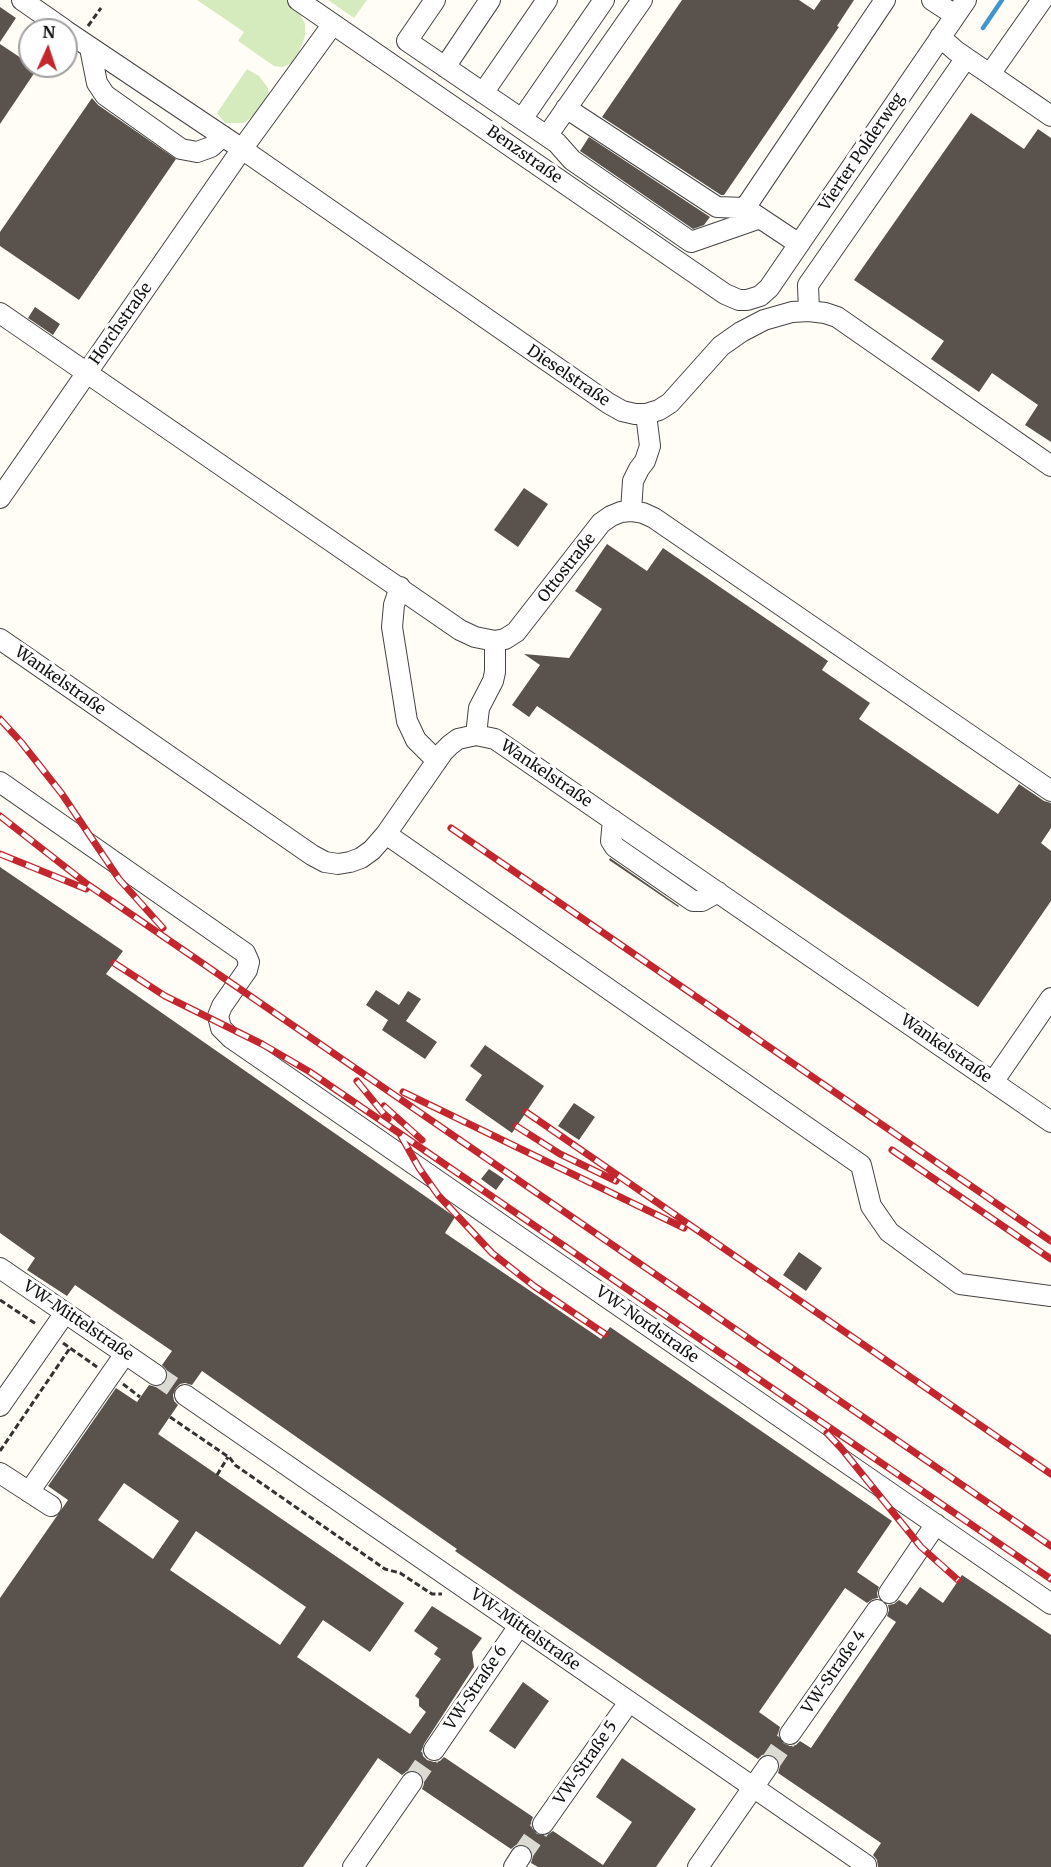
<!DOCTYPE html>
<html>
<head>
<meta charset="utf-8">
<style>
  body { margin:0 }
  #map { position:relative; width:1051px; height:1867px; overflow:hidden; background:#fffdf5; font-family:Merriweather,serif }
  canvas { display:block }
  .north { position:absolute; left:18px; top:18px; width:60px; height:60px; box-sizing:border-box; background:#fff; border:2px solid #a0a0a0; border-radius:50%; rotate:3deg; font-size:16px; font-weight:700; line-height:24px; text-align:center; color:#111 }
  .north::after { content:''; display:block; margin:auto; width:21px; height:27px; background:#c4262e; clip-path:polygon(50% 0,100% 100%,50% 72%,0 100%) }
</style>
</head>
<body>
<div id="map">
<canvas width="1051" height="1867"></canvas>
<div class="north">N</div>
</div>
<script>
const g = document.querySelector('canvas').getContext('2d');
g.lineJoin = 'round';
function paint(path, color) {
  g.fillStyle = color;
  g.fill(path, 'evenodd');
}
function poly(rows) {
  const path = new Path2D();
  for (const r of rows) {
    path.moveTo(r[0], r[1]);
    for (let i = 2; i < r.length; i += 2) path.lineTo(r[i], r[i + 1]);
  }
  return path;
}
function stroke(path, color, width, dash) {
  g.strokeStyle = color;
  g.lineWidth = width;
  g.lineCap = dash ? 'butt' : 'round';
  g.setLineDash(dash || []);
  g.stroke(path);
}
function drawText(font, color, halo, rows, align = 'center') {
  g.font = font + ' Merriweather,serif';
  g.lineWidth = 6;
  g.setLineDash([]);
  g.textBaseline = 'middle';
  g.strokeStyle = halo;
  g.fillStyle = color;
  for (const [text, x, y, turn = 0] of rows) {
    g.save();
    g.translate(x, y);
    g.rotate((+turn || 0) * Math.PI / 180);
    g.textAlign = isNaN(turn) ? turn : align;
    if (halo) g.strokeText(text, 0, 0);
    g.fillText(text, 0, 0);
    g.restore();
  }
}
paint(poly([
  [197,0,287,0,298,10,305,24,305,36,299,52,292,63,283,67,274,66,238,41,244,32],
  [328,0,367,0,354,18],
  [247,69,259,76,268,88,268,94,265,103,257,113,244,123,225,123,217,113]
]), '#d5ebbd');
stroke(poly([
  [983,28,1002,0]
]), '#3f96cf', 4.5);
paint(poly([
  [682,0,799,0,814,10,821,0,854,0,837,26,839,27,724,195,721,195,602,117],
  [0,7,16,18,0,42],
  [0,44,30,64,30,66,37,69,0,124],
  [92,98,98,105,176,159,79,300,0,246,0,232],
  [971,113,1024,149,1038,129,1051,138,1051,442,1025,425,1038,405,992,373,979,392,931,359,944,341,854,280],
  [589,137,710,217,704,225,693,229,580,151],
  [35,307,60,324,53,335,28,318],
  [524,488,548,504,518,547,494,530],
  [607,544,647,571,663,548,828,661,822,670,870,703,859,719,998,814,1019,784,1044,801,1051,803,1051,828,1041,843,1051,851,1051,901,978,1007,537,706,529,717,512,705,540,665,524,654,569,658,602,609,575,591],
  [610,858,679,906,678,907,609,860],
  [0,867,123,951,106,974,455,1217,445,1233,601,1339,610,1327,892,1521,857,1572,879,1587,877,1593,878,1598,873,1599,867,1603,845,1588,759,1712,780,1727,778,1734,783,1743,790,1746,796,1745,800,1741,811,1748,896,1622,887,1616,889,1610,888,1605,894,1604,899,1600,907,1605,920,1587,943,1603,962,1575,1051,1635,1051,1867,878,1867,877,1860,873,1855,881,1843,778,1773,780,1766,775,1757,768,1754,762,1755,758,1759,455,1551,457,1549,202,1371,192,1385,185,1383,180,1384,176,1388,173,1395,174,1401,178,1405,158,1434,404,1603,370,1652,323,1620,297,1657,410,1734,426,1712,419,1706,419,1699,415,1696,441,1659,434,1654,438,1648,414,1631,432,1606,482,1638,472,1652,474,1667,424,1744,422,1750,423,1756,427,1760,434,1762,440,1761,444,1757,533,1817,531,1822,532,1828,537,1834,547,1835,553,1831,603,1865,632,1822,596,1797,622,1758,696,1809,656,1867,538,1867,531,1863,533,1856,532,1851,528,1846,521,1844,516,1845,511,1849,422,1789,424,1784,423,1777,418,1772,407,1771,402,1775,378,1758,303,1867,0,1867,0,1598,68,1500,48,1486,116,1388,137,1402,149,1385,156,1387,162,1386,166,1381,168,1375,166,1369,162,1365,172,1351,75,1285,67,1296,27,1270,35,1258,0,1233],
  [124,1483,179,1521,153,1559,98,1520],
  [196,1531,306,1607,280,1645,170,1570],
  [376,990,399,1005,408,991,421,999,406,1021,437,1042,425,1059,382,1030,388,1020,366,1005],
  [485,1045,544,1086,512,1133,465,1100,482,1075,470,1066],
  [574,1103,595,1117,579,1140,558,1126],
  [489,1169,504,1179,496,1190,481,1179],
  [799,1252,822,1268,806,1291,783,1275],
  [523,1682,549,1701,515,1749,489,1731]
]), '#5a524d');
stroke(poly([
  [156,1375,185,1395],
  [768,1766,790,1734],
  [412,1782,434,1750],
  [521,1856,543,1824]
]), '#dbdad3', 20, [20, 10]);
const minor = poly([
  [22,0,65,30],
  [298,0,725,294,739,300,747,300,760,296,769,288,966,0],
  [435,0,407,41,557,143,572,160,691,242,760,218],
  [932,0,955,15],
  [333,24,242,149,608,403,622,411,635,414,646,414,659,410,670,403,721,346,741,332,764,320,792,312,809,311,825,313,837,317,1051,466],
  [940,37,956,51,1051,116],
  [90,48,97,83,105,95,181,149,197,152,211,147,223,136],
  [445,67,490,0],
  [990,74,1042,0],
  [483,93,547,0],
  [566,108,717,207,745,208],
  [522,119,604,0],
  [547,136,642,0],
  [799,244,745,208,885,0],
  [809,311,808,285,966,58],
  [0,313,460,630,475,637,495,641,505,639,516,632,601,523,611,516,621,512,631,511,643,513,654,518,1051,791],
  [0,498,242,149,66,31],
  [631,511,633,481,639,469,645,461,650,446,646,414],
  [400,587,394,605,392,627,407,721,416,740,437,761],
  [0,639,312,855,325,862,338,864,350,862,361,858,372,850,386,834,443,752,450,745,458,739,476,735,495,739,1051,1122],
  [476,735,479,708,493,681,495,672,495,641],
  [0,782,245,953,249,962,247,970,222,1006,218,1016,221,1028,231,1038,1051,1604],
  [613,820,611,841,615,847,693,901,702,901,718,892],
  [386,834,861,1165,871,1206,889,1232,960,1284,1051,1296],
  [993,1082,1051,998],
  [0,1268,156,1375],
  [185,1395,866,1865],
  [0,1406,65,1313],
  [0,1473,51,1506],
  [29,1492,125,1354],
  [889,1593,936,1524],
  [790,1734,877,1610],
  [434,1750,519,1626],
  [543,1824,629,1702],
  [353,1867,412,1782],
  [514,1867,521,1856],
  [698,1867,768,1766]
]);
stroke(minor, '#444', 22);
stroke(poly([
  [88,26,101,8],
  [0,1300,36,1324],
  [63,1343,97,1367],
  [123,1384,140,1397],
  [170,1417,230,1458,235,1465,385,1569,400,1573,432,1594,442,1594],
  [0,1451,70,1348],
  [217,1475,228,1457]
]), '#333', 3, [6, 3]);
stroke(minor, '#fff', 20);
const rail = poly([
  [0,719,21,742,62,794,119,879,163,928],
  [0,816,87,884,1051,1546],
  [451,828,1051,1241],
  [0,854,86,889],
  [114,963,165,996,262,1044,310,1072,1051,1579],
  [357,1081,388,1119],
  [403,1092,684,1228],
  [384,1106,422,1140],
  [526,1112,1051,1474],
  [516,1126,560,1154,616,1181],
  [401,1136,419,1168,438,1195,492,1253,534,1286,605,1334],
  [892,1150,1051,1259],
  [827,1433,841,1448,921,1547,958,1580]
]);
stroke(rail, '#c4262e', 7);
stroke(rail, '#fff', 4.5, [14]);
drawText('16px', '#111', '#fff', [
  ["Vierter Polderweg",862,152,-56],
  ["Benzstraße",524,155,35],
  ["Horchstraße",121,324,-55],
  ["Dieselstraße",568,376,34],
  ["Ottostraße",567,568,-52],
  ["Wankelstraße",60,681,35],
  ["Wankelstraße",546,774,34],
  ["Wankelstraße",946,1049,35],
  ["VW-Mittelstraße",78,1321,34],
  ["VW-Nordstraße",647,1325,35],
  ["VW-Mittelstraße",525,1630,35],
  ["VW-Straße 4",834,1672,-55],
  ["VW-Straße 6",476,1688,-56],
  ["VW-Straße 5",586,1763,-55]
]);
</script>
</body>
</html>
